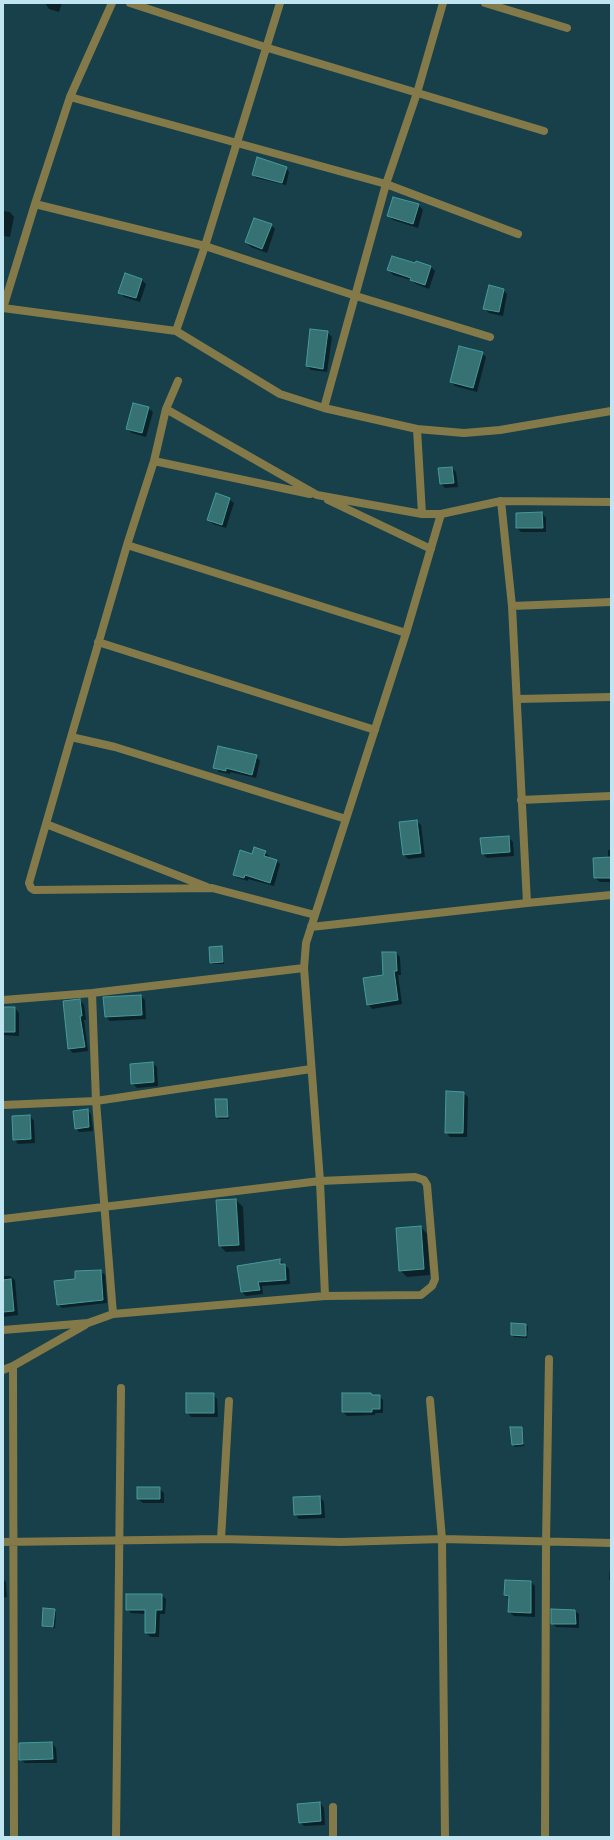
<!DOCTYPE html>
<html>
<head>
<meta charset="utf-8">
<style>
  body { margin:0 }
  #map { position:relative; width:614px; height:1840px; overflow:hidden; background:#17404b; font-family:Arial,sans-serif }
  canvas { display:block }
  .frame { position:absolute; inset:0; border:4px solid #c0e5f0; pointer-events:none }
</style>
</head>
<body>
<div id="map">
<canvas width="614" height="1840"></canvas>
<div class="frame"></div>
</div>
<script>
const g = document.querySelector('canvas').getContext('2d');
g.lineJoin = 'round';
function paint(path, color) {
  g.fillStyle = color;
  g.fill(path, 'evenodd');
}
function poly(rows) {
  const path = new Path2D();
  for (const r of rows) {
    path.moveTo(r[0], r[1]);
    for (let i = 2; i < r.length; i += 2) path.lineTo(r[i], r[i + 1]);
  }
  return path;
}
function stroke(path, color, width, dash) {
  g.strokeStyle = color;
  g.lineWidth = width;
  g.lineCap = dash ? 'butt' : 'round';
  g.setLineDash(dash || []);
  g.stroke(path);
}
paint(poly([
  [45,3,62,3,59,12,49,9],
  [286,168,289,172,286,185,256,178,253,174],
  [419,205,423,210,418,228,393,220,388,216],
  [3,211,10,212,14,217,10,237,3,236],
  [271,225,275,229,267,253,251,247,246,242],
  [431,267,435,271,429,289,416,284,411,280,393,275,389,270],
  [141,279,146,284,140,302,124,297,120,292],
  [503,290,507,294,503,316,489,313,485,309],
  [327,332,332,337,327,372,311,370,307,366],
  [482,353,486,357,477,392,455,386,451,382],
  [148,408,153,412,146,437,132,433,127,429],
  [452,468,456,472,458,487,445,488,441,484,439,469],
  [229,499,234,503,226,528,213,524,209,520],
  [542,513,546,518,546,532,521,532,517,528,517,514],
  [256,756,260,761,256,778,230,772,230,774,219,772,215,767],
  [416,821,421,825,425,857,408,859,404,855],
  [508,837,513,842,514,856,487,858,482,853],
  [608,850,611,850,611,884,609,882,600,882,595,878,594,859,608,858],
  [265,852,269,856,268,858,277,861,280,864,274,886,248,879,248,881,238,878,234,875,252,855],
  [221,947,223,949,224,964,213,964,211,963],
  [396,953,400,957,401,975,398,975,402,1004,372,1009,368,1004],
  [141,996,145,1000,146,1019,110,1021,106,1017],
  [80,1000,84,1005,86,1020,84,1020,88,1051,73,1053,69,1049],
  [3,1008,15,1008,19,1013,19,1036,3,1035],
  [152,1063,157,1067,158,1086,137,1088,132,1083],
  [463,1093,468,1097,467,1137,450,1137,446,1132],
  [216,1100,226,1100,228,1102,229,1119,219,1119,217,1117],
  [87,1110,91,1114,93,1131,79,1132,76,1128],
  [30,1116,34,1121,35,1143,18,1144,14,1139],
  [236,1200,243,1207,245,1251,226,1252,220,1246],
  [421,1227,427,1234,430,1275,407,1277,400,1270],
  [280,1260,289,1269,290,1284,262,1286,263,1294,246,1296,242,1292,238,1266],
  [100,1271,105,1275,107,1303,62,1308,58,1304,77,1279],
  [3,1276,10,1276,15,1280,18,1315,3,1317],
  [512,1324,526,1325,528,1326,527,1338,514,1337,512,1335],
  [213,1394,217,1399,218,1417,191,1417,187,1412],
  [371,1394,373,1396,379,1396,383,1400,383,1413,375,1413,375,1415,347,1416,343,1412],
  [521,1428,523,1430,524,1446,515,1447,513,1445],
  [138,1488,159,1488,164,1493,164,1503,143,1503,138,1499],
  [320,1497,324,1502,325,1518,299,1519,295,1514],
  [611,1520,611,1535,610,1534],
  [611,1558,611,1581,609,1579],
  [3,1579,6,1582,7,1597,3,1598],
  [506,1581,531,1582,535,1586,535,1617,514,1616,509,1612,510,1600,505,1595],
  [161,1595,166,1599,165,1614,160,1614,159,1637,151,1637,146,1633,146,1614,131,1613,127,1609],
  [54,1610,56,1612,55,1628,44,1627,43,1625],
  [575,1611,579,1614,579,1628,556,1627,552,1623],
  [3,1735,4,1736,4,1749,3,1749],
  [52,1743,56,1748,57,1763,25,1763,20,1759],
  [320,1803,324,1808,325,1825,304,1826,300,1822]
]), '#0007');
const building = poly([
  [257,157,287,167,282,183,252,175,257,157],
  [393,197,419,204,413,224,387,216,393,197],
  [254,218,272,224,262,249,245,242,254,218],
  [392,256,415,263,416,261,431,266,425,285,410,280,411,278,387,270,392,256],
  [125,273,142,279,136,298,118,293,125,273],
  [489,285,504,289,499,312,483,309,489,285],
  [310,329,328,331,323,369,306,366,310,329],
  [459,346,483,352,473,388,450,382,459,346],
  [133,403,149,407,142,433,126,429,133,403],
  [452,467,454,483,440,484,438,468,452,467],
  [216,493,230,498,222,525,207,520,216,493],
  [542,512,543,528,516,528,516,513,542,512],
  [218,746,257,755,252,775,226,768,226,771,213,768,218,746],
  [417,820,421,853,403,855,399,822,417,820],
  [509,836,510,852,482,854,480,838,509,836],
  [254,847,266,851,264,856,277,860,270,883,245,875,244,878,233,875,240,850,252,854,254,847],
  [611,857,611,878,594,878,593,858,611,857],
  [222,946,223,962,210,963,209,947,222,946],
  [382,952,396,952,397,971,394,971,398,1000,367,1005,363,978,383,975,382,952],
  [141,995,142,1015,105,1017,103,997,141,995],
  [80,999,82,1016,80,1016,85,1047,68,1049,63,1001,80,999],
  [3,1007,15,1007,15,1032,3,1032,3,1007],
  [153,1062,154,1082,131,1084,130,1064,153,1062],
  [446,1091,464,1092,463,1133,445,1133,446,1091],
  [215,1099,227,1099,228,1117,216,1117,215,1099],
  [88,1109,89,1127,75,1129,73,1111,88,1109],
  [30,1115,31,1139,13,1140,12,1116,30,1115],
  [236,1199,239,1245,219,1246,216,1200,236,1199],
  [421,1226,424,1269,399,1271,396,1228,421,1226],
  [280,1259,280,1264,285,1264,286,1280,258,1282,260,1290,241,1292,237,1266,280,1259],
  [101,1270,103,1300,57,1305,54,1281,75,1279,75,1271,101,1270],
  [11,1279,14,1311,3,1312,3,1280,11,1279],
  [511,1323,526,1324,526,1336,511,1335,511,1323],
  [186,1393,214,1393,214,1413,186,1413,186,1393],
  [342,1393,371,1393,372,1395,380,1395,380,1409,372,1409,372,1412,342,1412,342,1393],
  [510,1427,522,1427,523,1444,512,1445,510,1427],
  [137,1487,160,1487,160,1499,137,1499,137,1487],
  [320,1496,321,1514,294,1515,293,1497,320,1496],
  [505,1580,531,1581,531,1613,508,1612,509,1596,504,1595,505,1580],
  [126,1594,162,1594,162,1610,156,1610,155,1633,145,1633,145,1610,126,1610,126,1594],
  [43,1608,55,1609,53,1627,42,1626,43,1608],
  [551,1609,575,1610,576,1624,551,1624,551,1609],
  [52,1742,53,1759,19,1760,19,1743,52,1742],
  [320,1802,321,1821,299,1823,297,1804,320,1802]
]);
paint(building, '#367274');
stroke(building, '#449a9c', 1);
stroke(poly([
  [130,3,268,48,544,131],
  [485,3,567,28],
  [70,97,386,184,518,234],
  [35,204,205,246,356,296,490,337],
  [3,308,176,331,280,394,324,408,417,429,464,433,500,430,611,411],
  [3,308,35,204,70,97,112,3],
  [176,331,205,246,280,3],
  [178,381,166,409,154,461,127,545,71,737,115,747,346,819],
  [324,408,386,184,417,93,443,3],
  [166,409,317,495,422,514,441,514,501,501,611,502],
  [417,429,422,514],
  [154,461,310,494],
  [328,500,431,549],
  [501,501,512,606,527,903],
  [127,545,406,633],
  [512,606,611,602],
  [98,642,375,730],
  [517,699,611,697],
  [71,737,29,883,31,888,34,890,212,888,315,915],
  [521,800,611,796],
  [46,824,207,887],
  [311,927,527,903,611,895],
  [92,993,96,1101,113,1314],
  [3,1000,92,993,304,968],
  [3,1105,96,1101,311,1069],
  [3,1219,320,1181,415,1177,424,1180,427,1185,435,1279,432,1286,421,1295,325,1296,113,1314,88,1323,3,1330],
  [325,1296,320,1181,304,968,306,943,406,633,441,514],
  [13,1366,14,1837],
  [3,1370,13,1366,85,1325],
  [430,1400,442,1539,445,1837],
  [221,1539,229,1401],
  [3,1542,221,1539,341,1542,442,1539,611,1543],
  [116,1837,121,1388],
  [333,1837,333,1807],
  [545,1837,546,1543,549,1359]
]), '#847a49', 8);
</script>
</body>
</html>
